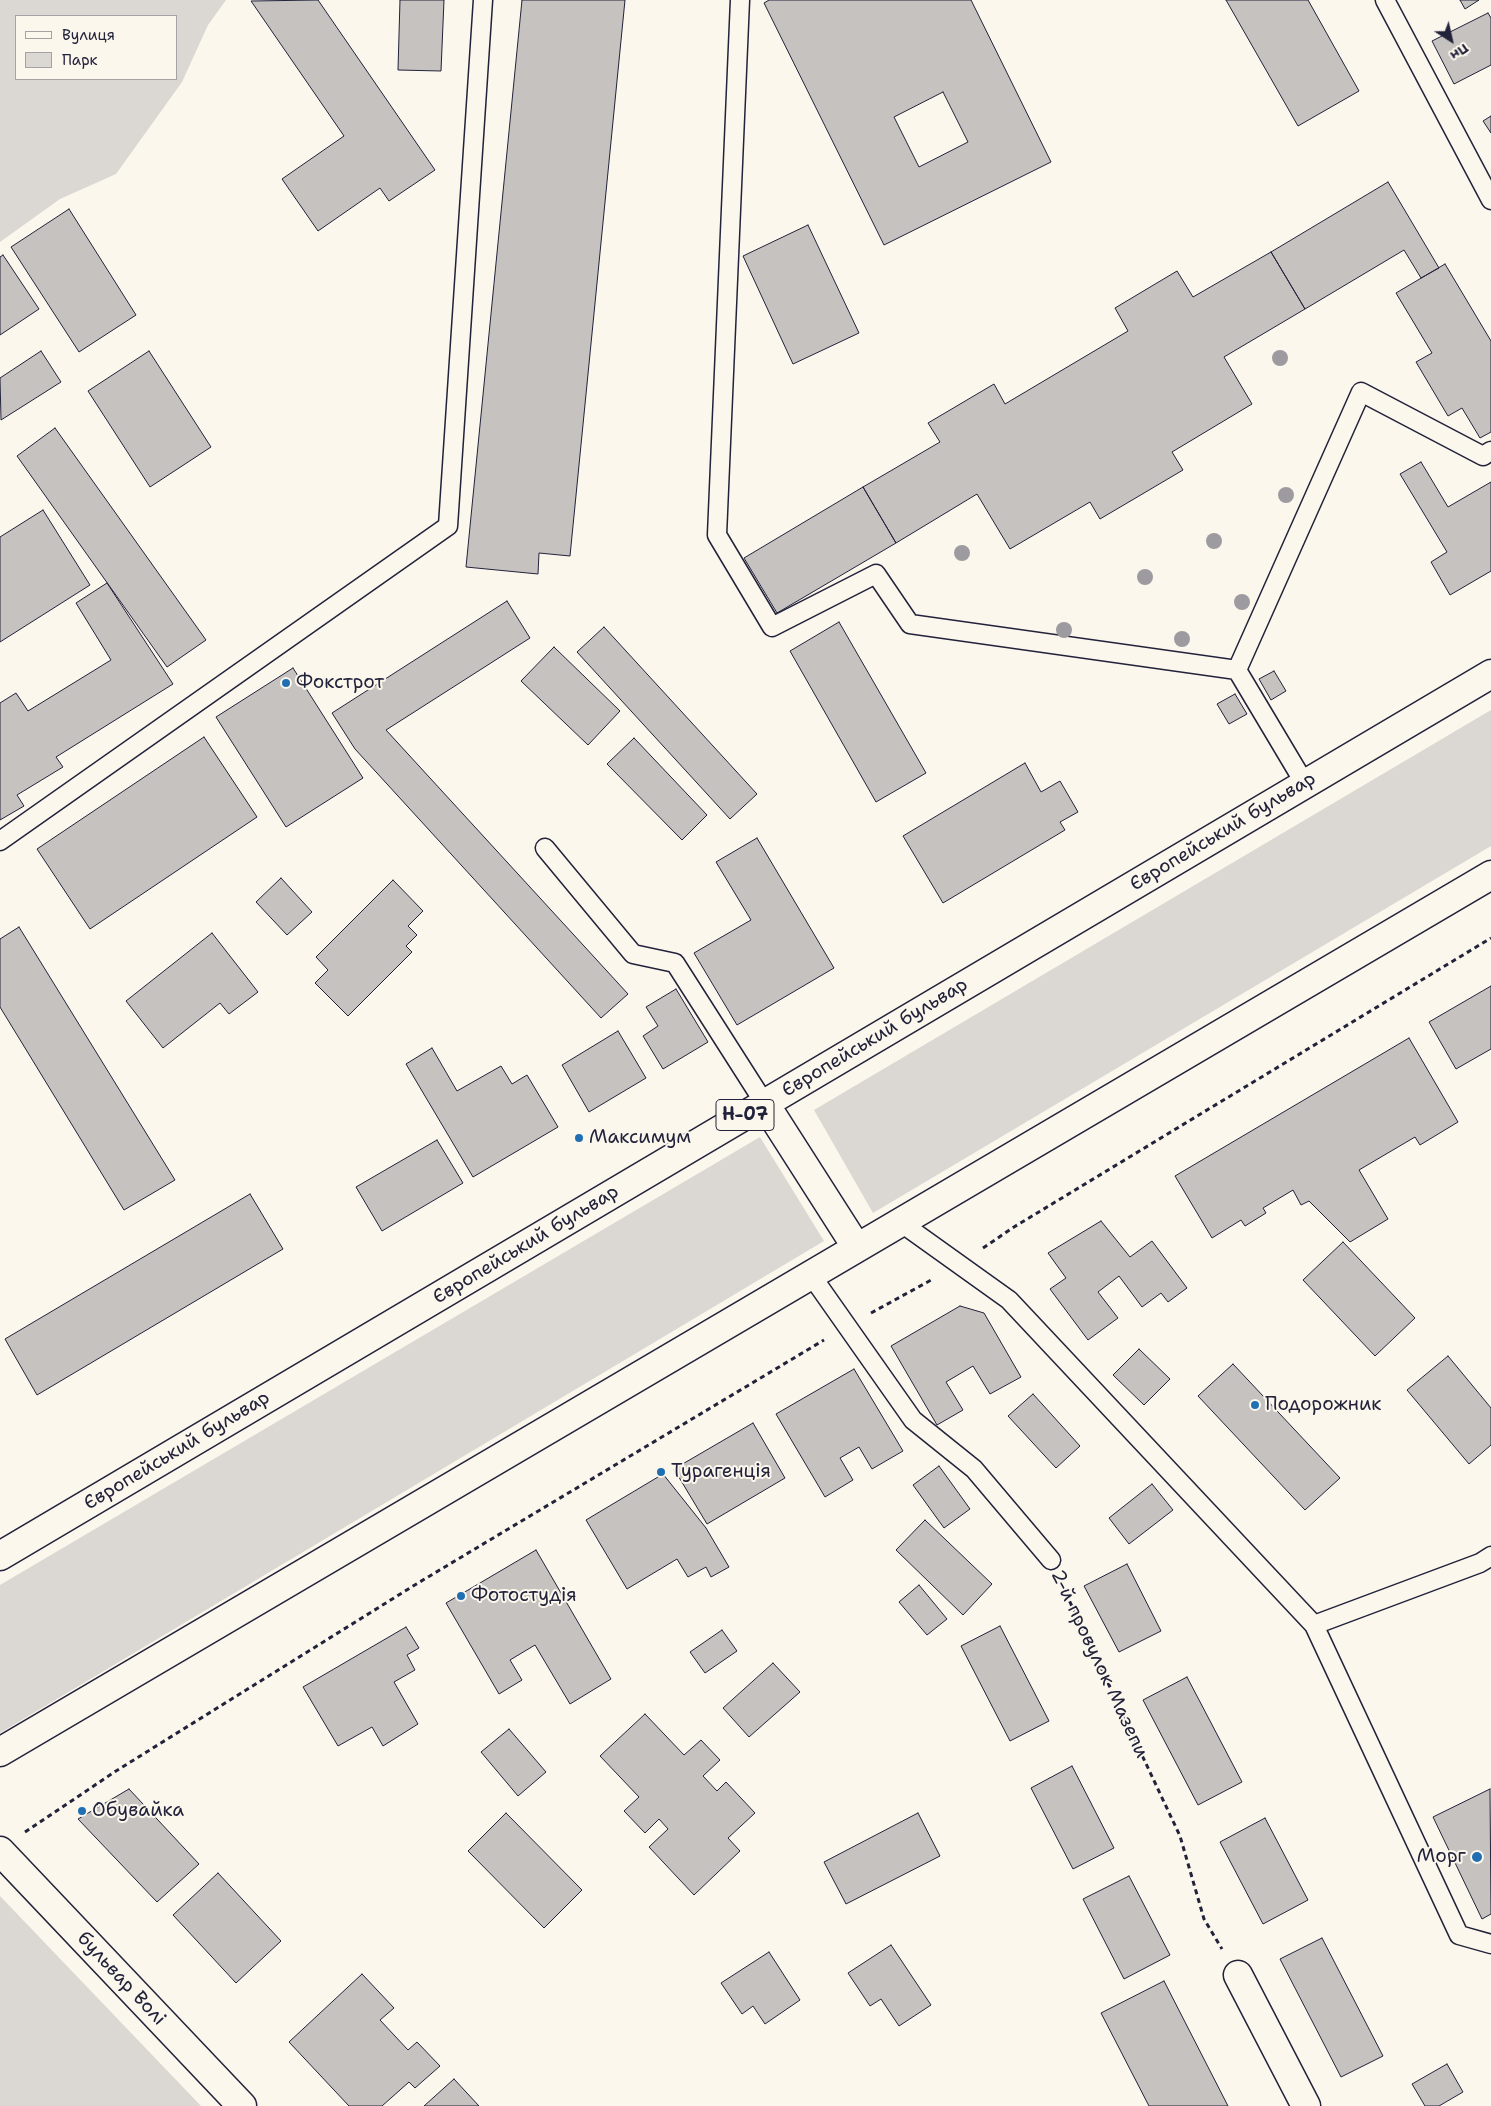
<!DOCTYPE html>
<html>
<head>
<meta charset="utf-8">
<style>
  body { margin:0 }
  #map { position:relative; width:1491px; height:2106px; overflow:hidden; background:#fbf7ec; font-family:"Shantell Sans",sans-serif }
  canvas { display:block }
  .legend { position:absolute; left:15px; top:15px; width:162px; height:65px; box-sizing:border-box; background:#fbf7ec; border:1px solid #a4a2a5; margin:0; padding:6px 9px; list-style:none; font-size:15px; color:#22223b }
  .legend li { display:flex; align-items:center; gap:10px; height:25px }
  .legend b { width:25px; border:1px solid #a4a2a5 }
  .north { position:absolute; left:1426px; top:15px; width:50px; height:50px; -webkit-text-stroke:4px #fbf7ec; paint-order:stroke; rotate:145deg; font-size:14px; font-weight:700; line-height:20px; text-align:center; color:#22223b }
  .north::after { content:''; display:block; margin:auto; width:18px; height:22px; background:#22223b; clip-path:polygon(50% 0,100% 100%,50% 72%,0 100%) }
</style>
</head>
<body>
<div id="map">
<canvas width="1491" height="2106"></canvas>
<ul class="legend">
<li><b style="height:6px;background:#fbf7ec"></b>Вулиця</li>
<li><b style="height:14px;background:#dbd8d3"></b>Парк</li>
</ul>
<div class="north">Пн</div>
</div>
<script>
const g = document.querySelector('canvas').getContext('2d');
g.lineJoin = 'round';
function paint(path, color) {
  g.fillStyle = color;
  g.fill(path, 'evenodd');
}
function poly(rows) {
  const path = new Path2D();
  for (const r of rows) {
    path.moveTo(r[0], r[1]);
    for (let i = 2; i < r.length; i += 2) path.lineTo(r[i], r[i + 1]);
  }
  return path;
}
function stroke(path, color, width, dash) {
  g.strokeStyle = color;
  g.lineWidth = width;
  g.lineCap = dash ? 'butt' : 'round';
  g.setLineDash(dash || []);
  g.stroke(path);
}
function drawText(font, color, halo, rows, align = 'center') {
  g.font = font + ' "Shantell Sans",sans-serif';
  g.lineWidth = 4;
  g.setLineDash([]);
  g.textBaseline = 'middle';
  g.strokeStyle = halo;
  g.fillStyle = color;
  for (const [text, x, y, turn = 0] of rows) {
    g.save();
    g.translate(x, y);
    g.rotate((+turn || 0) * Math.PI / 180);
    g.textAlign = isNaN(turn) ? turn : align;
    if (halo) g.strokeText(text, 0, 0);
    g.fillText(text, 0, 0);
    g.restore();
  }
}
paint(poly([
  [0,0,226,0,208,25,182,82,116,174,60,199,0,242],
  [16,16,176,16,176,79,16,79],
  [1491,710,1491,846,873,1213,814,1110],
  [760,1137,824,1241,0,1733,0,1585],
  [0,1896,201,2106,0,2106]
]), '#dbd8d3');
const building = poly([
  [318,0,435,170,389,201,380,188,318,231,282,179,344,136,251,1,318,0],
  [400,0,444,0,441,71,398,70,400,0],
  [522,0,625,0,570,556,539,553,538,574,466,567,522,0],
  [769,0,971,0,1051,162,884,245,764,3,769,0],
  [943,92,968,142,919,167,894,117,943,92],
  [1226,0,1308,0,1359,91,1298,126,1226,0],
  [1460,0,1479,0,1465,9,1460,0],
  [1488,13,1491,18,1491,65,1454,84,1432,41,1488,13],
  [1491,116,1491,133,1483,121,1491,116],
  [1388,182,1439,268,1421,278,1404,250,1305,309,1271,252,1388,182],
  [69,209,136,315,79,352,11,247,69,209],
  [808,225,859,333,793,364,743,256,808,225],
  [1271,252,1305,309,1224,357,1252,404,1172,452,1183,470,1100,519,1090,502,1010,549,977,494,896,543,863,487,940,442,928,423,994,384,1005,404,1128,331,1115,308,1177,271,1193,297,1271,252],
  [3,255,39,309,0,335,0,257,3,255],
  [1445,264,1491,341,1491,432,1480,438,1462,408,1448,416,1416,362,1432,353,1396,293,1445,264],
  [41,351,61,382,1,420,0,378,41,351],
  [149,351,211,447,150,487,88,391,149,351],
  [55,428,206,640,167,667,17,456,55,428],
  [1421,462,1448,507,1491,482,1491,571,1450,595,1431,562,1447,552,1400,474,1421,462],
  [863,487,896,543,777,613,744,558,863,487],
  [43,510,90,585,0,642,0,537,43,510],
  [107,583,173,684,56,757,63,767,17,795,24,806,0,820,0,703,16,693,28,711,111,660,76,603,107,583],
  [507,601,530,638,386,730,628,994,601,1018,355,749,332,713,507,601],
  [839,622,926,773,876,802,790,651,839,622],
  [604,627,757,794,730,819,577,652,604,627],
  [554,647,620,711,588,745,521,681,554,647],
  [293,668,363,778,286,827,216,717,293,668],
  [1274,671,1286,691,1271,700,1259,679,1274,671],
  [1235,694,1247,714,1229,724,1217,704,1235,694],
  [204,737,257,817,90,929,37,849,204,737],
  [634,738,707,815,682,840,607,764,634,738],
  [1025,763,1041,792,1060,781,1078,812,1060,822,1065,830,943,903,903,836,1025,763],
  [757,838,834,968,737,1025,694,953,751,920,716,862,757,838],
  [281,878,312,912,287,935,256,902,281,878],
  [393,880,423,911,408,926,417,935,406,946,412,952,348,1016,315,983,328,970,316,957,393,880],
  [19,927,175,1180,124,1210,0,1007,0,939,19,927],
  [212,933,258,992,229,1014,220,1003,163,1048,126,1001,212,933],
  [1491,986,1491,1049,1456,1069,1429,1022,1491,986],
  [676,989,708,1042,663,1069,643,1036,658,1026,646,1007,676,989],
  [618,1031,646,1078,589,1112,562,1065,618,1031],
  [1409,1038,1458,1122,1420,1145,1415,1137,1359,1170,1388,1219,1350,1242,1309,1201,1301,1205,1293,1190,1263,1208,1266,1213,1245,1226,1241,1220,1212,1238,1175,1176,1409,1038],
  [432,1048,457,1091,501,1066,512,1084,527,1075,558,1127,473,1177,406,1064,432,1048],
  [437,1140,463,1183,382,1231,356,1187,437,1140],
  [250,1194,283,1249,37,1395,5,1339,250,1194],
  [1101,1221,1130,1257,1152,1241,1187,1288,1168,1302,1161,1293,1142,1307,1119,1276,1098,1292,1118,1318,1088,1340,1050,1289,1066,1278,1048,1253,1101,1221],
  [1343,1242,1415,1318,1375,1356,1303,1280,1343,1242],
  [960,1306,984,1313,1021,1377,990,1394,973,1366,946,1382,963,1410,937,1425,891,1346,960,1306],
  [1139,1349,1170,1379,1144,1405,1113,1375,1139,1349],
  [1448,1356,1491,1408,1491,1445,1469,1464,1407,1390,1448,1356],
  [1233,1364,1340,1478,1305,1510,1198,1396,1233,1364],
  [854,1369,903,1451,872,1469,859,1447,840,1458,853,1480,825,1497,776,1414,854,1369],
  [1033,1394,1080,1446,1056,1468,1008,1416,1033,1394],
  [753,1423,785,1478,707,1524,674,1469,753,1423],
  [939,1466,970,1509,944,1528,913,1485,939,1466],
  [663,1474,706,1528,729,1567,711,1577,706,1567,688,1577,677,1559,627,1589,586,1520,663,1474],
  [1152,1484,1173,1510,1129,1544,1109,1518,1152,1484],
  [925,1520,992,1584,963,1615,896,1550,925,1520],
  [536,1550,611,1679,570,1704,535,1645,510,1660,522,1680,499,1694,446,1603,536,1550],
  [1127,1564,1161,1631,1119,1652,1084,1586,1127,1564],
  [919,1585,947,1619,927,1635,899,1602,919,1585],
  [1000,1626,1049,1721,1010,1741,961,1646,1000,1626],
  [406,1627,419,1648,407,1655,415,1670,394,1682,418,1724,383,1746,372,1727,338,1746,303,1687,406,1627],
  [722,1630,737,1651,705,1673,690,1652,722,1630],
  [773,1663,800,1692,749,1737,723,1708,773,1663],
  [1187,1677,1242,1782,1198,1805,1143,1700,1187,1677],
  [645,1714,684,1755,701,1740,720,1760,703,1776,717,1791,726,1782,755,1813,728,1838,740,1851,694,1895,649,1847,668,1829,659,1819,645,1833,624,1811,639,1797,600,1756,645,1714],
  [509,1729,546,1772,518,1796,481,1752,509,1729],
  [1072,1766,1114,1848,1073,1869,1031,1788,1072,1766],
  [129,1789,199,1864,157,1902,78,1819,129,1789],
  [1490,1789,1491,1914,1482,1919,1433,1817,1490,1789],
  [506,1813,582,1890,544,1928,468,1851,506,1813],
  [918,1813,940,1856,846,1904,824,1862,918,1813],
  [1265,1818,1308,1900,1263,1924,1220,1842,1265,1818],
  [218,1873,281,1941,236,1983,173,1915,218,1873],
  [1129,1876,1170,1955,1124,1979,1083,1899,1129,1876],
  [1322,1938,1383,2056,1341,2077,1280,1959,1322,1938],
  [891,1945,931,2005,899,2026,881,1999,870,2006,848,1973,891,1945],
  [769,1952,800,2000,765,2024,753,2006,742,2014,721,1983,769,1952],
  [362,1974,394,2008,380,2020,408,2050,417,2042,440,2066,415,2088,409,2082,382,2106,349,2106,289,2042,362,1974],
  [1164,1981,1228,2106,1149,2106,1101,2013,1164,1981],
  [1447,2064,1463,2092,1439,2106,1425,2106,1412,2084,1447,2064],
  [454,2079,479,2106,424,2106,454,2079]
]);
paint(building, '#c6c2c0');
stroke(building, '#22223b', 1);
const lane = poly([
  [740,0,717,535,772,627,876,574,910,624,1237,670],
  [1385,0,1491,200],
  [1237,670,1361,392,1483,456,1491,451],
  [1237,670,1305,784],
  [0,841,448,526,483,0],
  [545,848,633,954,675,963,765,1104],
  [900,1222,1009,1300,1314,1625,1459,1935,1491,1944],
  [811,1275,913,1420,974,1469,1051,1560],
  [1314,1625,1480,1563,1491,1556]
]);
const street = poly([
  [1238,1975,1306,2106]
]);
const secondary = poly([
  [0,1851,242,2106]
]);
const primary = poly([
  [765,1104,857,1248],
  [0,1556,1491,674],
  [0,1752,1491,875]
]);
stroke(lane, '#22223b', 21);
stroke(street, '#22223b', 31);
stroke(secondary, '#22223b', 31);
stroke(primary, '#22223b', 31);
stroke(poly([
  [983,1248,1014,1227,1491,938],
  [871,1313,933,1279],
  [1062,1585,1180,1836,1204,1919,1222,1949],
  [25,1832,116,1771,418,1583,824,1340]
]), '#22223b', 3, [5, 4]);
stroke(lane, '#fbf7ec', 18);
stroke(street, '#fbf7ec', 28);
stroke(secondary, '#fbf7ec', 28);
stroke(primary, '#fbf7ec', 28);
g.fillStyle = '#9d9ba0';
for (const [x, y] of [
  [1280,358],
  [1286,495],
  [1214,541],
  [962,553],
  [1145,577],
  [1242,602],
  [1064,630],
  [1182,639]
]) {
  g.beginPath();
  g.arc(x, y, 8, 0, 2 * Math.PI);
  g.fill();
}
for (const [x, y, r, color] of [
  [286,683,5,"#1f6fb2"],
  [579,1138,5,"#1f6fb2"],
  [1255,1405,5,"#1f6fb2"],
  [661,1472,5,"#1f6fb2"],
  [461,1596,5,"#1f6fb2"],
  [82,1811,5,"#1f6fb2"],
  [1477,1857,6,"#1f6fb2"]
]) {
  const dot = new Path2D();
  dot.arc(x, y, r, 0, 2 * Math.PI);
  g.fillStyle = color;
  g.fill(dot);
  stroke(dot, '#fbf7ec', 2);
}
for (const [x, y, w] of [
  [745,1115,58]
]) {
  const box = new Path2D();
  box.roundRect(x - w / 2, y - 15.5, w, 31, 4);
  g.fillStyle = '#fbf7ec';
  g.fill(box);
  stroke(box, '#22223b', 1);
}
drawText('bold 18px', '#22223b', null, [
  ["Н-07",745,1115]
]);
drawText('19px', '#22223b', '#fbf7ec', [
  ["Фокстрот",296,683],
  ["Максимум",589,1138],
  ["Подорожник",1265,1405],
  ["Турагенція",671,1472],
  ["Фотостудія",471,1596],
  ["Обувайка",92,1811],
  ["Морг",1466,1857,"right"]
], 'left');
drawText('19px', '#22223b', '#fbf7ec', [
  ["Європейський бульвар",1223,832,-31],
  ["Європейський бульвар",875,1038,-31],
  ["Європейський бульвар",526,1245,-31],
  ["Європейський бульвар",177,1451,-31],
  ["2-й провулок Мазепи",1099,1664,65],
  ["бульвар Волі",121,1979,47]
]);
</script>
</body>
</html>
